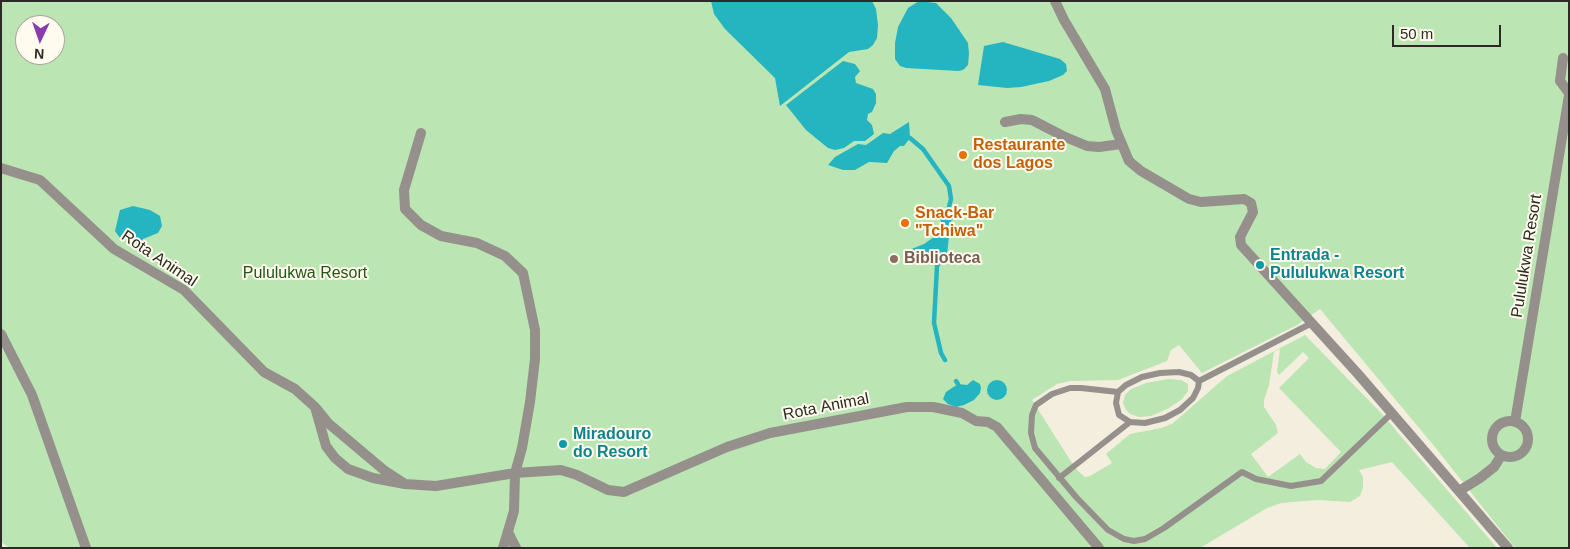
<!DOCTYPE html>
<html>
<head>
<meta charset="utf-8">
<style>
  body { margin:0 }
  #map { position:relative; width:1570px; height:549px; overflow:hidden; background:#f3eedd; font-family:Helvetica,sans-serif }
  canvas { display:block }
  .frame { position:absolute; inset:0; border:2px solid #2c2a24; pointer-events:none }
  .north { position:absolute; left:15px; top:15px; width:50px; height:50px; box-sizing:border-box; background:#fffbee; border:1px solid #aba79d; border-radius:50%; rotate:183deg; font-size:14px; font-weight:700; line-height:20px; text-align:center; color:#2c2a24 }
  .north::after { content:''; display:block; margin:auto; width:18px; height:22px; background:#8b3bab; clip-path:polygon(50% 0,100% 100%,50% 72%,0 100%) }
  .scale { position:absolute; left:1392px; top:25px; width:109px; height:22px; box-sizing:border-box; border:2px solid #2c2a24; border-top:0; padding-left:6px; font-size:15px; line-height:18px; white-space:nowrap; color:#2c2a24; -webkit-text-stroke:4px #fffbee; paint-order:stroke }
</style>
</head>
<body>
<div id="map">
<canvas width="1570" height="549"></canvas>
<div class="frame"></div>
<div class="north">N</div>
<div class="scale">50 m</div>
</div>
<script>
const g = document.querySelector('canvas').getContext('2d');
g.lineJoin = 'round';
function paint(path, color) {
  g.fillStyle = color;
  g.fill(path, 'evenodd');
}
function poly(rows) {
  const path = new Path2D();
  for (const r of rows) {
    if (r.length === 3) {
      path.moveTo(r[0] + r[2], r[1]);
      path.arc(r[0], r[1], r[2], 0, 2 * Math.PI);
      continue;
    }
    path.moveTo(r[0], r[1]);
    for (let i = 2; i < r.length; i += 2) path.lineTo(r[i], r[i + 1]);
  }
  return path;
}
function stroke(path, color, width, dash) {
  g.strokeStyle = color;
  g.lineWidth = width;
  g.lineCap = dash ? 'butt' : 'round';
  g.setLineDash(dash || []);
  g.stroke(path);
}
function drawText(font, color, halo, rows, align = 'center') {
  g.font = font + ' Helvetica,sans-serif';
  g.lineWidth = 4;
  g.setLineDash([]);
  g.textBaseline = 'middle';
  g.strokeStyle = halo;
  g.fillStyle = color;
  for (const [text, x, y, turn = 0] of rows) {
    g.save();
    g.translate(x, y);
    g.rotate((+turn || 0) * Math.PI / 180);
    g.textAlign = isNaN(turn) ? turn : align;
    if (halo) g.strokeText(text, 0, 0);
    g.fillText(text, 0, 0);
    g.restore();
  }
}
paint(poly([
  [1,1,1569,1,1569,548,1515,548,1435,447,1320,309,1297,325,1202,373,1179,345,1171,350,1167,361,1118,380,1071,381,1057,384,1032,400,1070,460,1078,471,1085,477,1090,476,1112,463,1106,454,1130,434,1161,428,1172,424,1227,376,1305,335,1381,413,1497,548,1470,548,1392,462,1359,470,1363,477,1363,487,1360,496,1350,502,1317,500,1281,503,1267,508,1200,548,10,548,1,542],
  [25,25,55,25,55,55,25,55],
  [1280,349,1277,372,1279,375,1303,352,1309,358,1279,388,1341,452,1325,469,1316,468,1306,462,1300,454,1268,477,1251,454,1278,433,1276,425,1264,407,1264,400,1269,385,1274,352],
  [1168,379,1181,380,1188,384,1188,391,1182,399,1169,408,1151,416,1139,417,1130,414,1126,410,1123,403,1125,395,1131,389,1146,383]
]), '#bbe5b2');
paint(poly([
  [711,1,872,1,876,9,878,25,877,38,873,45,868,49,849,52,780,106,775,78,725,29,714,14],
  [919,1,936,3,951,18,968,43,969,54,968,65,963,70,958,71,906,68,900,66,895,59,895,43,898,27,908,8],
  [1003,42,1060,59,1066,64,1067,71,1063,75,1049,81,1021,87,1007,88,978,85,984,46],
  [843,61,855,64,860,71,855,77,856,83,873,89,876,94,876,103,872,112,868,114,867,120,872,125,874,134,865,141,854,141,844,148,835,150,828,148,806,130,786,105],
  [909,122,910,138,904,146,900,146,894,151,887,163,869,162,855,170,843,170,828,165,835,157,858,144,866,145,883,133,890,134],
  [133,206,150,210,160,216,162,226,158,233,143,239,140,244,120,238,115,231,120,210],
  [932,211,957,216,951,221,948,229,943,235,949,236,947,255,946,260,941,263,937,271,934,259,929,255,909,250,924,244,938,234,942,235,941,221],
  [997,390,10],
  [973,380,980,384,981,388,980,393,974,400,964,405,956,407,948,404,943,399,946,392,958,384,967,385]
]), '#24b5c0');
stroke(poly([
  [910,138,923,149,949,186,951,199,946,219],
  [937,266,934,323,941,353,945,360],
  [956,381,958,384]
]), '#24b5c0', 4.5);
stroke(poly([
  [1179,372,1191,375,1199,381,1198,388,1193,398,1180,410,1165,418,1145,423,1130,422,1119,415,1116,403,1118,392,1126,385,1142,377,1160,373,1179,372],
  [1199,381,1312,323],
  [1118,392,1081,388,1070,388,1052,394,1036,405,1032,415,1031,433,1035,448,1076,497,1108,530,1124,539,1134,541,1145,539,1164,528,1242,472,1256,479,1291,486,1321,481,1392,413],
  [1059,478,1130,422]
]), '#95908b', 6);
stroke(poly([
  [1055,1,1064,20,1105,89,1116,130,1129,161,1141,171,1189,199,1201,202,1244,199,1251,203,1253,212,1240,237,1241,245,1358,374,1508,548],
  [1563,58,1560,81,1569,93],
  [1005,122,1021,119,1032,120,1063,136,1087,146,1099,147,1121,144],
  [421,133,404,190,405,209,421,225,441,236,477,243,505,256,523,273,535,330,535,359,530,402,522,448,515,473,561,470,577,475,608,490,624,492,727,447,770,433,907,407,933,407,962,413,976,421,988,422,997,427,1099,548],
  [1,168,40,180,114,249,184,290,264,372,295,389,315,407],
  [1,334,32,395,86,548],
  [1510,439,18],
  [1515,422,1569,95],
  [405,484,373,478,348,469,335,458,326,446,315,407,328,423,385,471,405,484,436,486,515,473,514,511,503,548],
  [1459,491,1480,478,1494,467,1501,456],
  [508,532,516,548]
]), '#95908b', 10);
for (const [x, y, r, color] of [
  [963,155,5,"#e8710a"],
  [905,223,5,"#e8710a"],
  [894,259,5,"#8d6e63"],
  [1260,265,5,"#0f9aa8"],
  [563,444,5,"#0f9aa8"]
]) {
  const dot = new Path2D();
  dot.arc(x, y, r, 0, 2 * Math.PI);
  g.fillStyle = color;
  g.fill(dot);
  stroke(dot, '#fffbee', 2);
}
drawText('bold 16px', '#c56008', '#fffbee', [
  ["Restaurante",973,146],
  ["dos Lagos",973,164],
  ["Snack-Bar",915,214],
  ["\"Tchiwa\"",915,232]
], 'left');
drawText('bold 16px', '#0d838f', '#fffbee', [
  ["Entrada -",1270,256],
  ["Pululukwa Resort",1270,274],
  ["Miradouro",573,435],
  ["do Resort",573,453]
], 'left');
drawText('16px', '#2c2a24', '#fffbee', [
  ["Pululukwa Resort",1527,256,-81],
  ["Rota Animal",159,259,34],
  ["Rota Animal",826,407,-11]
]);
drawText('bold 16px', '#785e54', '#fffbee', [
  ["Biblioteca",904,259]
], 'left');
drawText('16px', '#205611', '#fffbee', [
  ["Pululukwa Resort",305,274]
]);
</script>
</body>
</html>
